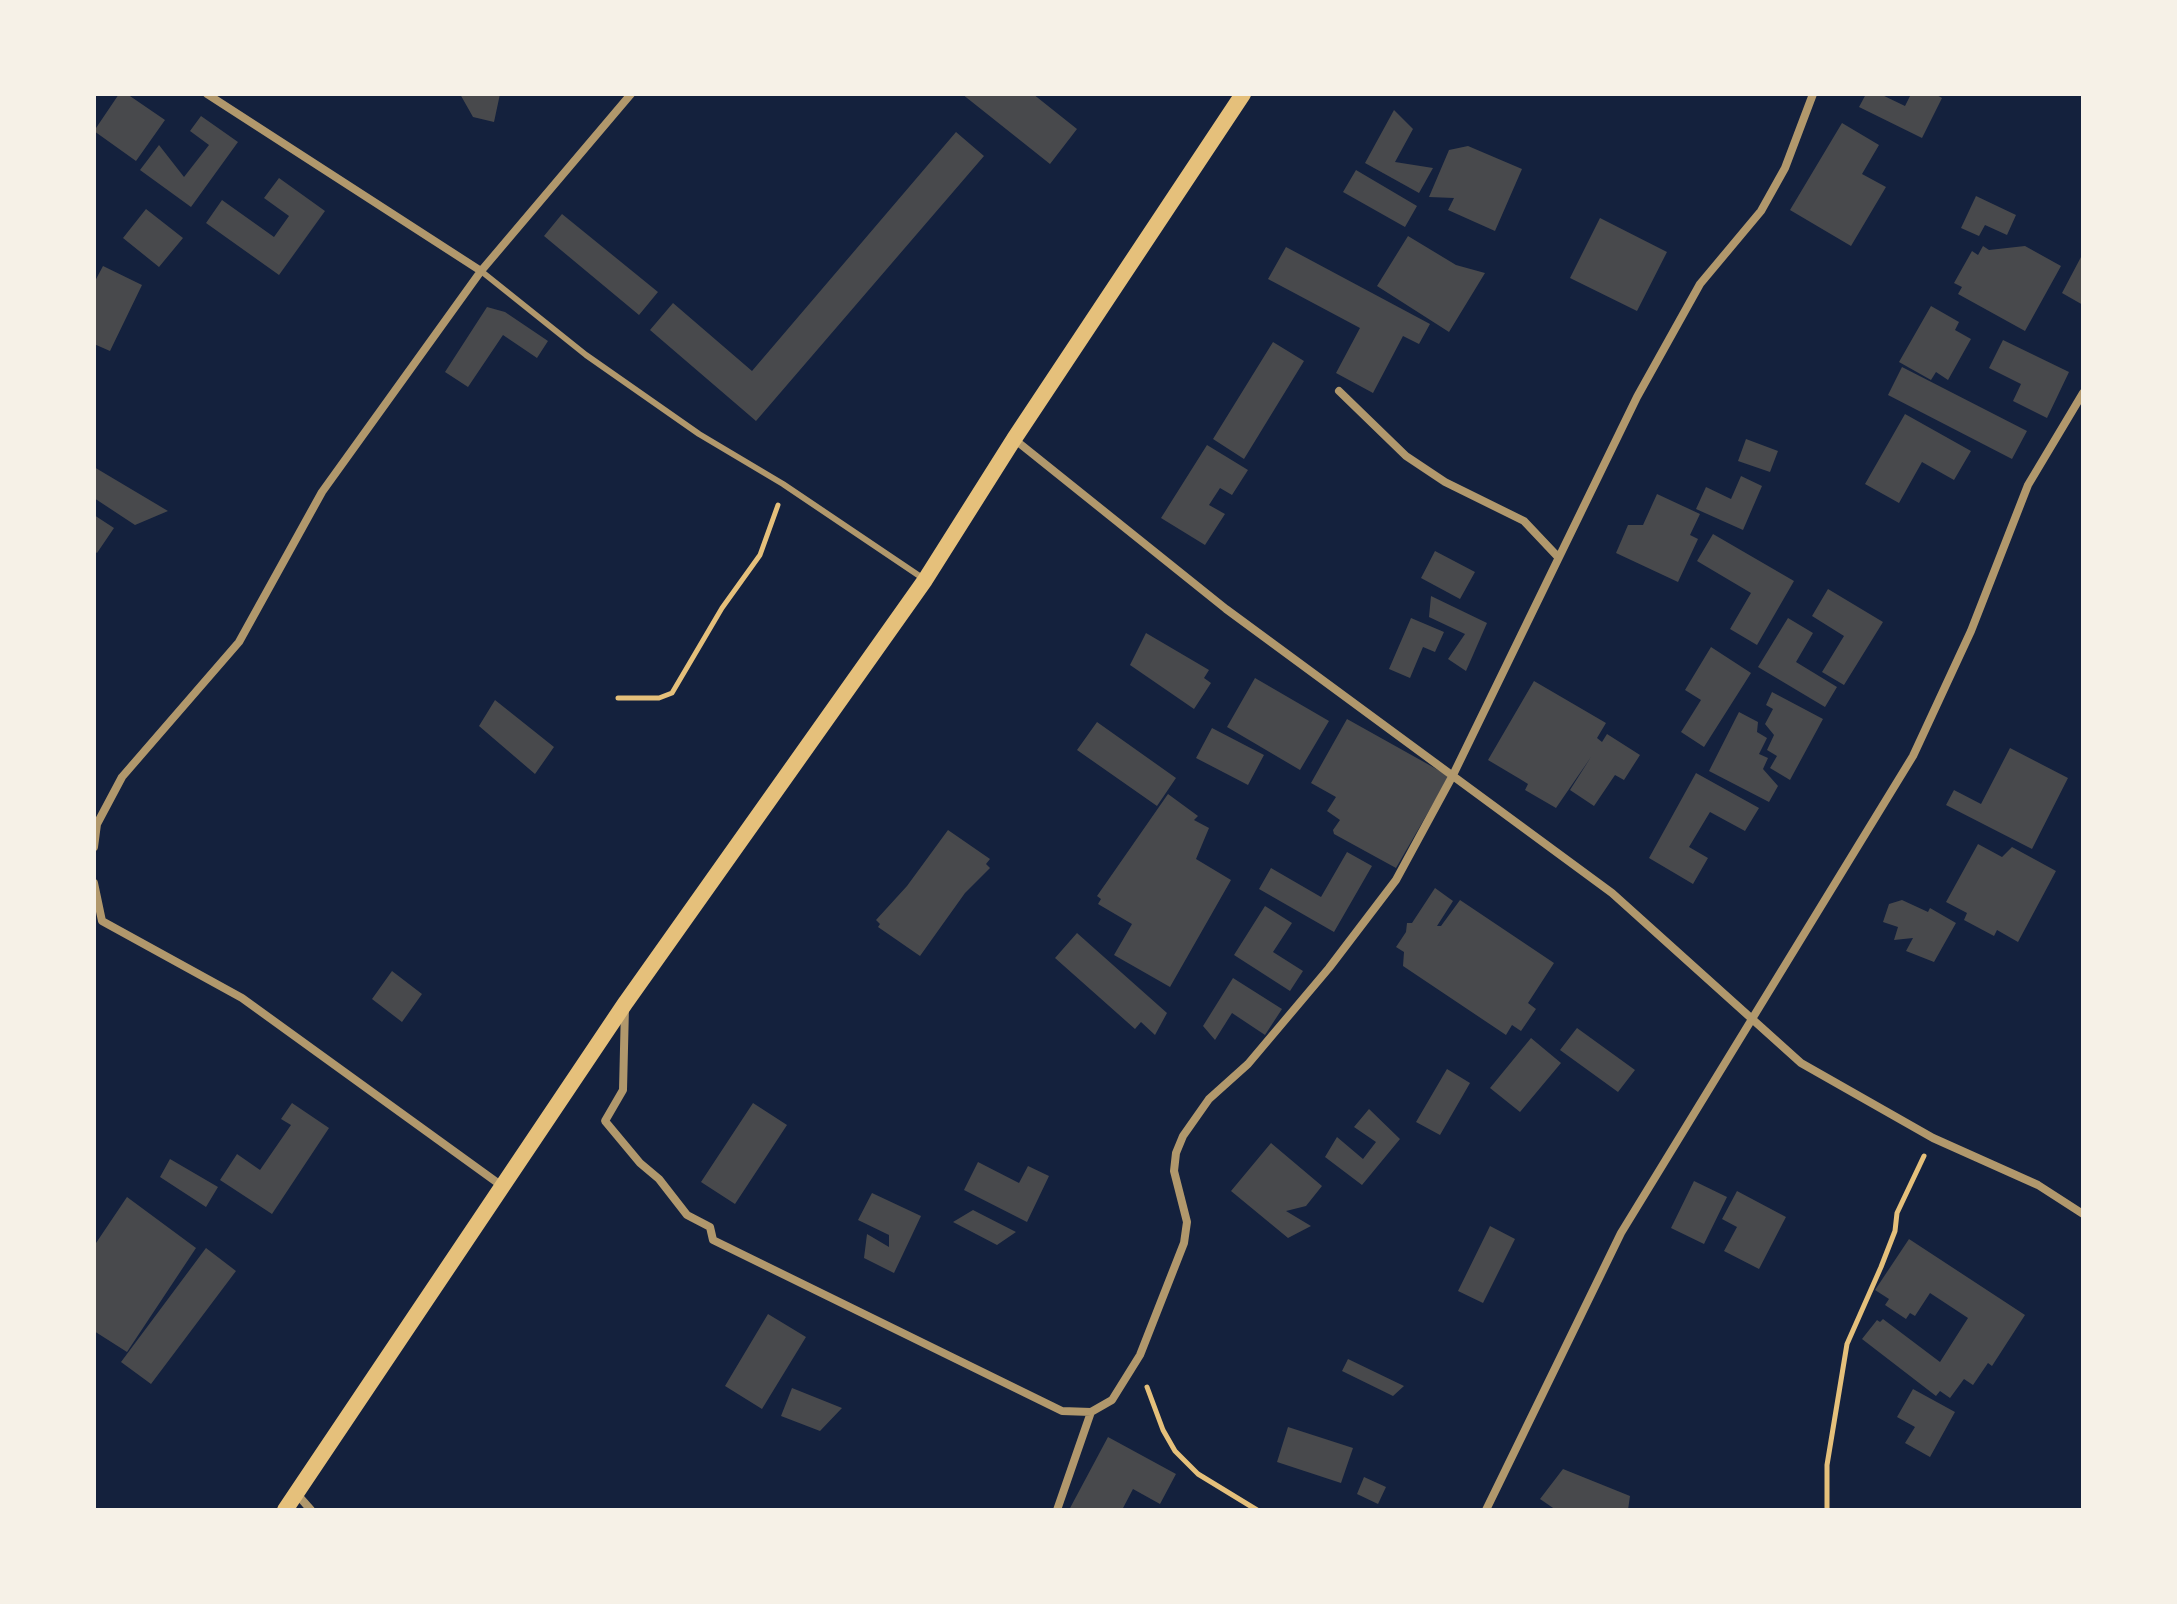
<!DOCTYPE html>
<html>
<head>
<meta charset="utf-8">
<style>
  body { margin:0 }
  #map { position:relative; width:2177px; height:1604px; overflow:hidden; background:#14213d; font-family:Arial,sans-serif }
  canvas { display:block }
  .frame { position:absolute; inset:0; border:96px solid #f6f1e7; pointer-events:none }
</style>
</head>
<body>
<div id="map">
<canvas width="2177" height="1604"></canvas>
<div class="frame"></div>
</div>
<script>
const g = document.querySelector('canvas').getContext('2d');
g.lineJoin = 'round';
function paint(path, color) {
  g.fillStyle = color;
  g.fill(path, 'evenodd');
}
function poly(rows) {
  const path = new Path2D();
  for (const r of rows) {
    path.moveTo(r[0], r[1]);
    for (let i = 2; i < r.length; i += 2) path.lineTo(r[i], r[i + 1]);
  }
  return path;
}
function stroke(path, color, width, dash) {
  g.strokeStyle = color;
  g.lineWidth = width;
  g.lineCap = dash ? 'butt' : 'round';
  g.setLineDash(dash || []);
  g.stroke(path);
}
paint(poly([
  [119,94,127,94,165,120,136,161,94,131],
  [460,94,500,94,494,122,473,117],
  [962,94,1033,94,1077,129,1050,164],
  [1866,94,1880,94,1905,106,1911,94,1935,94,1942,98,1922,138,1859,107],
  [1394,110,1413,129,1395,162,1433,168,1419,193,1365,163],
  [201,116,238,142,191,207,140,170,159,145,184,177,209,145,190,131],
  [1842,123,1879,145,1862,174,1886,187,1851,246,1790,210],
  [956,132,984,156,756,421,650,330,673,303,752,371],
  [1468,146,1522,169,1495,231,1448,210,1454,198,1429,197,1449,150],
  [1356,170,1417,206,1405,227,1343,192],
  [279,178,325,211,279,275,206,223,222,200,274,237,289,216,264,198],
  [1976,196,2016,215,2007,235,1985,225,1979,236,1961,228],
  [146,209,183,238,159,267,123,238],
  [562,214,658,292,639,315,544,236],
  [1600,218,1667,252,1637,311,1570,278],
  [1408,236,1456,265,1485,273,1449,332,1377,286],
  [1983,246,1989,250,2025,246,2061,266,2025,331,1958,294,1962,287,1954,283,1972,251,1978,255],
  [1286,247,1430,324,1419,344,1403,336,1373,393,1336,373,1360,328,1268,279],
  [2081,257,2083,258,2083,305,2062,293],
  [103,266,142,285,110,351,94,344,94,283],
  [1931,306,1959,322,1955,330,1971,339,1948,380,1936,372,1931,380,1899,362],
  [487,307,505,312,548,341,537,358,503,335,468,387,445,372],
  [2003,340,2069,372,2047,418,2013,401,2021,384,1989,368],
  [1273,342,1304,361,1244,459,1213,439],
  [1902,367,2027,431,2012,459,1888,395],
  [1905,414,1971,451,1954,480,1922,462,1899,503,1865,484],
  [1746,439,1778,451,1770,472,1738,461],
  [1207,445,1248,470,1232,495,1220,488,1209,505,1225,514,1205,545,1161,518],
  [94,467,168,511,135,525,94,498],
  [1741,476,1762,486,1743,530,1696,509,1706,487,1731,499],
  [1657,494,1700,514,1690,535,1698,539,1678,582,1616,553,1628,525,1643,525],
  [94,515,114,528,97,553,94,551],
  [1713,534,1794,581,1757,645,1730,629,1751,593,1697,561],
  [1435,551,1475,572,1460,599,1421,578],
  [1828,589,1883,622,1844,685,1822,672,1844,636,1812,616],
  [1431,596,1487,623,1466,671,1448,659,1465,634,1429,617],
  [1411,618,1444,632,1435,652,1423,647,1410,678,1389,669],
  [1788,618,1813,633,1796,662,1837,687,1825,707,1758,667],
  [1146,633,1209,670,1204,678,1211,683,1194,709,1130,665],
  [1711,647,1751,673,1704,747,1681,732,1701,700,1685,690],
  [1255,678,1329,721,1300,770,1227,727],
  [1534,681,1606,723,1597,738,1602,742,1607,734,1640,755,1624,780,1615,775,1594,806,1570,790,1591,757,1556,808,1525,790,1528,784,1520,779,1488,760],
  [1772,692,1823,719,1790,780,1770,768,1777,756,1767,750,1774,735,1765,724,1773,709,1766,705],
  [495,700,554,747,535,774,479,726],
  [1739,712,1758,722,1757,732,1767,738,1759,754,1768,758,1763,769,1778,786,1769,802,1709,771],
  [1347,719,1449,776,1396,868,1334,834,1333,830,1340,820,1327,811,1336,797,1311,783],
  [1097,722,1176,778,1157,806,1077,750],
  [1212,728,1264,755,1248,785,1196,758],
  [2010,748,2068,778,2032,849,1946,805,1954,790,1981,804],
  [1696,773,1759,808,1745,831,1710,812,1689,847,1708,858,1693,884,1649,858],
  [1168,794,1198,816,1194,820,1209,828,1196,859,1231,880,1170,987,1114,955,1132,924,1098,904,1101,899,1097,896],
  [948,830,990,859,986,864,990,868,965,893,920,956,878,927,880,924,876,920,907,886],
  [1978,844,2002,857,2012,847,2056,871,2018,942,1997,930,1994,936,1964,920,1967,913,1946,902],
  [1347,852,1372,866,1334,932,1259,889,1271,868,1321,897],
  [1435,888,1453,901,1437,926,1441,926,1460,900,1554,963,1528,1003,1536,1009,1521,1031,1512,1025,1506,1035,1403,966,1404,952,1396,947,1406,932,1407,923,1412,923],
  [1902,900,1928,912,1930,908,1956,923,1934,962,1906,951,1913,938,1894,940,1898,927,1883,922,1889,904],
  [1265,906,1292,923,1273,952,1303,971,1290,991,1234,955],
  [1077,933,1167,1013,1155,1035,1141,1022,1135,1029,1055,958],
  [392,971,422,994,402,1022,372,999],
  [1233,978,1282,1009,1265,1035,1232,1013,1215,1040,1203,1026],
  [1577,1028,1635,1070,1618,1092,1560,1050],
  [1531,1038,1561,1063,1520,1112,1490,1088],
  [1447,1069,1470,1083,1440,1135,1416,1122],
  [292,1103,329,1128,272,1214,220,1180,237,1154,260,1170,291,1125,281,1119],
  [753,1103,787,1125,735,1204,701,1182],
  [1369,1109,1400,1139,1362,1185,1325,1157,1337,1137,1363,1159,1376,1142,1354,1127],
  [1271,1143,1322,1186,1306,1206,1286,1211,1311,1226,1288,1238,1231,1191],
  [170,1159,218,1187,206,1207,160,1177],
  [978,1162,1019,1183,1028,1166,1049,1176,1027,1222,964,1190],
  [1694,1181,1727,1197,1704,1244,1671,1228],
  [1737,1191,1786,1217,1759,1269,1724,1251,1737,1227,1722,1219],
  [872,1193,921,1216,894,1273,864,1258,867,1234,889,1247,889,1235,858,1220],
  [127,1197,196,1248,127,1352,94,1331,94,1246],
  [973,1210,1016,1232,997,1245,953,1222],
  [1490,1226,1515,1239,1483,1303,1458,1291],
  [1909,1239,2025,1315,1992,1366,1988,1363,1973,1385,1964,1379,1950,1398,1940,1391,1936,1396,1862,1339,1877,1320,1880,1322,1883,1319,1940,1362,1968,1318,1930,1293,1915,1316,1910,1313,1906,1319,1885,1305,1889,1299,1875,1290],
  [206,1248,236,1271,151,1384,121,1362],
  [768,1314,806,1337,762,1409,725,1386],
  [1348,1359,1404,1386,1393,1396,1342,1371],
  [792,1388,842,1408,820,1431,781,1416],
  [1913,1389,1955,1412,1930,1457,1905,1443,1915,1427,1897,1417],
  [1288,1427,1353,1448,1341,1483,1277,1462],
  [1108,1437,1176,1474,1160,1504,1133,1489,1122,1510,1069,1510],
  [1563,1469,1630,1496,1628,1510,1556,1510,1540,1499],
  [1364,1477,1386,1487,1378,1504,1357,1494]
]), '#48494c');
stroke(poly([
  [618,698,659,698,672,693,722,608,760,555,778,505],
  [1147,1387,1163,1430,1175,1451,1198,1474,1257,1510],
  [1827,1510,1827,1465,1847,1344,1881,1267,1895,1231,1897,1213,1924,1156]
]), '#e5c07b', 5);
stroke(poly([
  [481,271,586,355,699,434,783,484,924,579]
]), '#b1986c', 6);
stroke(poly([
  [207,94,481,271],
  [1339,391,1406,456,1445,482,1524,521,1558,557],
  [1014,439,1226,609,1612,893,1801,1063,1933,1138,2038,1185,2083,1214],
  [94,847,97,824,122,777,239,642,322,492,481,271,631,94],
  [94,883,102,921,242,998,502,1186],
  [625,1007,623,1090,605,1121,640,1163,659,1179,687,1215,710,1227,713,1240,1062,1411,1091,1412,1112,1400,1140,1355,1184,1243,1187,1222,1174,1171,1176,1153,1183,1136,1209,1099,1248,1064,1329,968,1396,880,1453,775,1637,397,1700,284,1761,211,1785,168,1813,94],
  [296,1493,311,1510],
  [1057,1510,1091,1412],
  [1486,1510,1621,1233,1913,756,1971,631,2028,485,2083,393]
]), '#b1986c', 8);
stroke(poly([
  [285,1510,626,1002,925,580,1014,439,1243,94]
]), '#e5c07b', 16);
</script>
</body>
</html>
